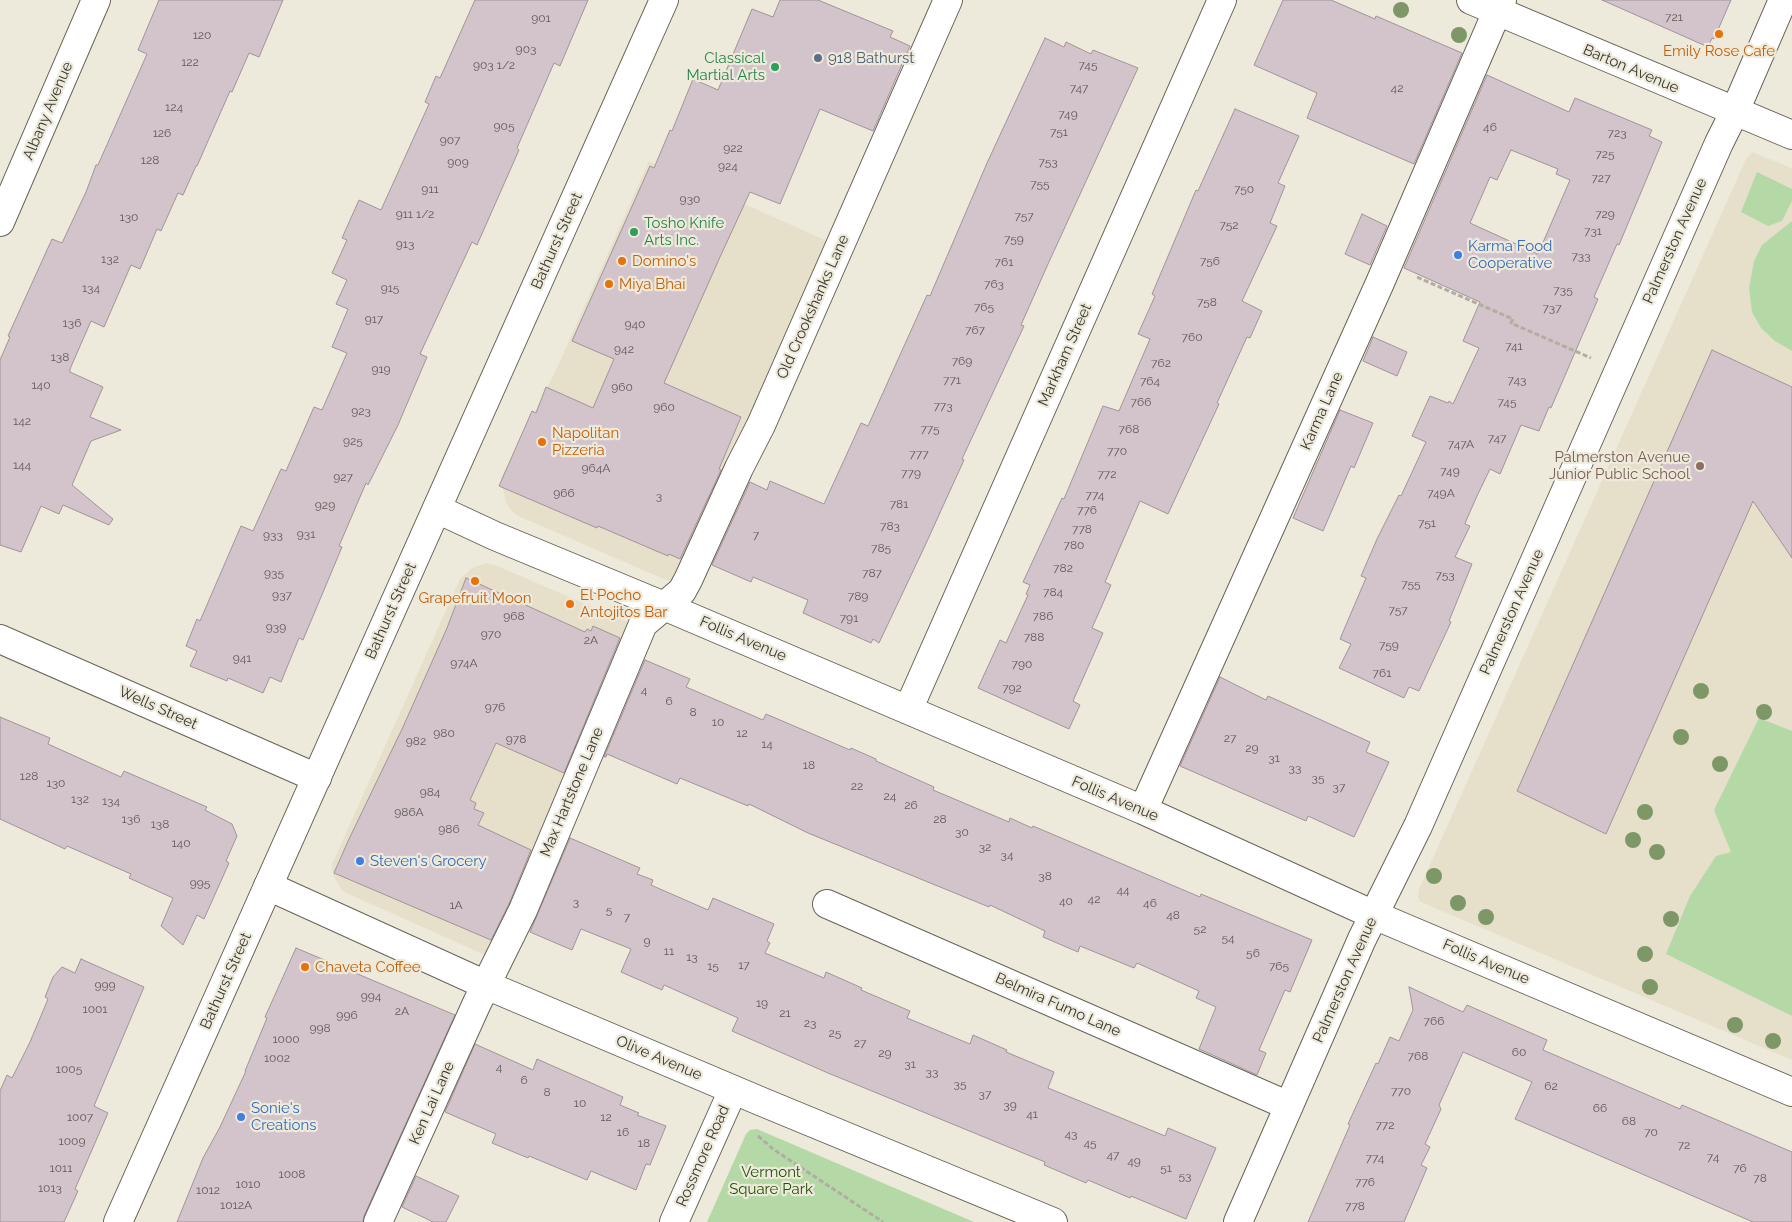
<!DOCTYPE html>
<html>
<head>
<meta charset="utf-8">
<style>
  body { margin:0 }
  canvas { display:block; background:#eeeadb }
</style>
</head>
<body>
<canvas width="1792" height="1222"></canvas>
<script>
const g = document.querySelector('canvas').getContext('2d');
g.lineJoin = 'round';
function paint(path, color) {
  g.fillStyle = color;
  g.fill(path, 'evenodd');
}
function poly(rows) {
  const path = new Path2D();
  for (const r of rows) {
    path.moveTo(r[0], r[1]);
    for (let i = 2; i < r.length; i += 2) path.lineTo(r[i], r[i + 1]);
  }
  return path;
}
function stroke(path, color, width, dash) {
  g.strokeStyle = color;
  g.lineWidth = width;
  g.lineCap = dash ? 'butt' : 'round';
  g.setLineDash(dash || []);
  g.stroke(path);
}
function drawText(font, color, halo, rows, align = 'center') {
  g.font = font + ' Raleway,sans-serif';
  g.lineWidth = 4.5;
  g.setLineDash([]);
  g.textBaseline = 'middle';
  g.strokeStyle = halo;
  g.fillStyle = color;
  for (const [text, x, y, turn = 0] of rows) {
    g.save();
    g.translate(x, y);
    g.rotate((+turn || 0) * Math.PI / 180);
    g.textAlign = isNaN(turn) ? turn : align;
    if (halo) g.strokeText(text, 0, 0);
    g.fillText(text, 0, 0);
    g.restore();
  }
}
paint(poly([
  [1752,152,1792,168,1792,1060,1430,906,1421,902,1418,897,1419,889,1746,159],
  [649,161,827,241,730,466,673,583,518,516,509,508,505,499,501,478,557,368],
  [486,563,495,565,639,627,496,960,342,891,333,875,332,864,460,579,472,568]
]), '#e6e0ca');
paint(poly([
  [1757,172,1792,189,1792,201,1782,221,1768,226,1741,212],
  [1792,221,1792,351,1775,341,1761,328,1752,312,1749,288,1754,261,1762,245],
  [1759,718,1792,731,1792,1016,1666,954,1690,896,1716,856,1731,852,1714,810],
  [757,1129,974,1222,707,1222,746,1134,750,1130]
]), '#b4d9a7');
const building = poly([
  [159,0,283,0,259,57,249,53,232,92,230,91,197,166,196,166,183,195,178,193,161,231,157,229,140,269,131,265,104,327,91,321,70,369,70,372,103,387,90,417,121,430,91,441,72,485,113,519,109,525,63,505,59,514,41,506,21,552,0,545,0,360,10,337,8,336,52,239,62,243,86,192,96,165,98,165,147,54,138,50,159,0],
  [475,0,588,0,560,66,554,63,517,148,519,150,477,245,472,242,420,354,427,357,398,425,368,485,366,483,339,546,342,547,303,640,299,638,281,682,270,677,263,693,228,678,227,681,190,666,197,651,186,646,197,619,200,621,241,526,253,531,281,469,286,471,314,407,322,410,347,353,332,347,348,309,336,304,347,280,332,273,347,240,342,238,359,200,381,210,429,104,425,102,436,76,440,78,475,0],
  [780,0,818,0,893,31,890,37,910,46,873,131,820,109,780,204,750,192,720,257,664,383,741,417,719,469,721,470,680,559,669,554,668,556,598,526,597,528,499,486,532,411,536,413,546,387,593,408,614,359,572,341,650,166,654,168,670,130,672,131,693,79,718,90,752,9,773,17,780,0],
  [1283,0,1331,0,1375,19,1376,16,1462,53,1414,164,1307,118,1317,93,1254,65,1283,0],
  [1602,0,1731,0,1714,39,1712,38,1708,47,1602,0],
  [1045,38,1064,47,1066,42,1091,54,1093,50,1138,68,1048,264,1021,325,1024,326,962,459,964,460,923,550,879,643,873,639,871,643,803,613,808,600,753,577,751,582,712,565,750,482,767,490,770,481,824,504,861,423,868,426,927,295,930,296,987,163,1045,38],
  [1487,75,1569,112,1575,98,1652,130,1649,136,1662,142,1619,245,1617,244,1594,297,1598,299,1551,408,1549,407,1539,431,1521,425,1500,474,1490,469,1477,496,1466,521,1465,524,1470,526,1455,557,1472,564,1449,621,1451,622,1419,691,1409,687,1404,698,1339,668,1351,644,1340,639,1366,578,1361,576,1377,539,1399,495,1401,496,1426,442,1412,436,1430,396,1448,403,1449,401,1453,404,1479,348,1463,341,1480,302,1404,268,1487,75],
  [1511,150,1558,169,1556,174,1570,180,1538,254,1470,223,1490,177,1497,180,1511,150],
  [1235,109,1299,136,1278,183,1285,186,1270,223,1277,226,1242,301,1262,311,1250,338,1247,337,1217,403,1219,404,1168,514,1140,501,1105,582,1111,585,1092,628,1103,633,1073,701,1080,705,1069,729,978,688,1000,640,1006,643,1028,595,1026,594,1030,585,1023,582,1062,498,1064,499,1103,406,1119,411,1150,339,1138,334,1155,296,1152,294,1196,190,1198,191,1235,109],
  [1362,214,1387,226,1370,265,1345,254,1362,214],
  [1373,337,1407,352,1397,376,1363,361,1373,337],
  [1712,350,1792,387,1792,558,1753,501,1606,834,1517,791,1712,350],
  [1340,410,1373,423,1354,468,1351,466,1323,531,1293,518,1340,410],
  [466,578,585,632,587,629,591,631,593,626,620,638,564,773,496,743,470,800,476,803,474,809,484,813,478,825,531,850,509,904,491,940,334,873,349,839,403,727,447,628,466,578],
  [645,660,690,679,686,687,763,720,766,714,850,750,851,748,876,759,876,761,934,787,933,790,1009,822,1010,818,1032,828,1033,826,1200,897,1201,894,1312,940,1290,992,1285,990,1259,1050,1266,1053,1257,1075,1199,1049,1216,1007,1196,998,1199,991,1137,963,1134,968,1080,946,1078,952,1043,937,1045,931,990,905,989,907,808,833,749,804,748,806,680,778,677,784,607,754,606,757,604,757,645,660],
  [1220,677,1266,700,1268,696,1370,742,1366,752,1389,762,1354,837,1308,816,1306,821,1180,766,1220,677],
  [0,717,50,738,48,744,121,777,124,771,207,807,205,810,232,824,237,836,226,861,229,863,204,919,197,915,183,945,161,926,173,898,129,878,131,874,67,846,65,849,0,819,0,717],
  [570,838,640,868,637,874,653,880,651,885,708,910,713,898,774,924,767,941,770,943,765,953,824,978,826,972,862,988,861,990,910,1011,907,1018,970,1044,973,1035,1007,1050,1006,1052,1054,1072,1048,1088,1165,1136,1168,1128,1216,1148,1186,1219,1131,1196,1130,1198,1088,1180,1086,1183,1044,1165,1045,1162,828,1073,732,1031,738,1018,664,985,662,990,621,972,631,949,581,929,572,950,530,932,570,838],
  [296,948,455,1015,364,1216,363,1222,177,1222,203,1158,220,1127,246,1071,245,1071,267,1018,265,1017,296,948],
  [81,959,144,987,94,1106,108,1113,75,1189,78,1191,64,1222,0,1222,0,1091,7,1075,12,1078,30,1042,48,999,45,997,53,977,62,967,75,973,81,959],
  [1409,987,1463,1012,1467,1005,1547,1040,1543,1050,1680,1109,1682,1105,1792,1152,1792,1222,1753,1222,1515,1119,1532,1082,1463,1052,1439,1105,1441,1109,1425,1144,1430,1147,1421,1165,1427,1168,1404,1222,1308,1222,1350,1125,1348,1124,1376,1063,1378,1064,1390,1037,1399,1041,1413,1010,1409,987],
  [475,1044,533,1070,537,1059,623,1097,620,1105,639,1113,637,1115,666,1126,650,1165,646,1164,636,1190,591,1171,587,1180,529,1156,528,1158,492,1143,496,1134,445,1112,475,1044],
  [416,1176,459,1196,446,1222,433,1222,402,1207,416,1176]
]);
paint(building, '#d3c3cb');
stroke(building, '#a2939a', 1);
const minor = poly([
  [1471,0,1792,135],
  [0,222,96,0],
  [437,509,495,536,664,606,1143,810,1374,915,1792,1092],
  [0,639,317,778],
  [908,710,1222,0],
  [1143,810,1379,285,1502,0],
  [268,886,486,985,760,1101,1053,1222],
  [827,904,1289,1106],
  [378,1222,477,1003,523,910,643,624,682,591,688,580,739,468,761,425,948,0],
  [674,1222,733,1090],
  [1238,1222,1362,939,1418,826,1719,143,1735,111,1783,0]
]);
const major = poly([
  [118,1222,664,0]
]);
stroke(minor, '#676457', 30);
stroke(major, '#676457', 30);
stroke(poly([
  [1417,277,1513,319,1511,323,1591,358],
  [758,1136,773,1149,883,1222]
]), '#b1ada1', 3, [5, 2.5]);
stroke(minor, '#fff', 28);
stroke(major, '#fff', 28);
g.fillStyle = '#7d9766';
for (const [x, y] of [
  [1401,10],
  [1459,35],
  [1701,691],
  [1764,712],
  [1681,737],
  [1720,764],
  [1645,812],
  [1633,840],
  [1657,852],
  [1434,876],
  [1458,903],
  [1486,917],
  [1671,919],
  [1645,954],
  [1650,987],
  [1735,1025],
  [1773,1041]
]) {
  g.beginPath();
  g.arc(x, y, 8, 0, 2 * Math.PI);
  g.fill();
}
for (const [x, y, r, color] of [
  [1719,34,5,"#e8710a"],
  [818,58,5,"#5c6f8a"],
  [775,67,5,"#2e9e5b"],
  [634,232,5,"#2e9e5b"],
  [1458,255,5,"#3f7fe0"],
  [622,261,5,"#e8710a"],
  [609,284,5,"#e8710a"],
  [542,442,5,"#e8710a"],
  [1700,466,5,"#8d6e63"],
  [475,581,5,"#e8710a"],
  [570,604,5,"#e8710a"],
  [360,861,5,"#3f7fe0"],
  [305,967,5,"#e8710a"],
  [241,1117,5,"#3f7fe0"]
]) {
  const dot = new Path2D();
  dot.arc(x, y, r, 0, 2 * Math.PI);
  g.fillStyle = color;
  g.fill(dot);
  stroke(dot, '#eeeadb', 2);
}
drawText('12px', '#605a58', null, [
  ["721",1674,17],
  ["901",541,18],
  ["120",202,35],
  ["903",526,49],
  ["122",190,62],
  ["903 1/2",494,65],
  ["745",1088,65],
  ["747",1079,88],
  ["42",1397,88],
  ["124",174,107],
  ["749",1068,114],
  ["905",504,126],
  ["46",1490,127],
  ["751",1059,132],
  ["126",162,133],
  ["723",1617,133],
  ["907",450,140],
  ["922",733,148],
  ["725",1605,154],
  ["128",150,160],
  ["909",458,162],
  ["753",1048,162],
  ["924",728,166],
  ["727",1601,178],
  ["755",1040,184],
  ["911",430,189],
  ["750",1244,189],
  ["930",690,199],
  ["911 1/2",415,214],
  ["729",1605,214],
  ["757",1024,216],
  ["130",129,217],
  ["752",1229,225],
  ["731",1593,231],
  ["759",1014,239],
  ["913",405,244],
  ["733",1581,256],
  ["132",110,259],
  ["756",1210,261],
  ["761",1004,262],
  ["763",994,284],
  ["134",91,288],
  ["915",390,288],
  ["735",1563,290],
  ["758",1207,302],
  ["765",984,307],
  ["737",1552,308],
  ["917",374,319],
  ["136",72,323],
  ["940",635,324],
  ["767",975,330],
  ["760",1192,337],
  ["741",1514,346],
  ["942",624,349],
  ["138",60,357],
  ["769",962,361],
  ["762",1161,363],
  ["919",381,369],
  ["771",952,380],
  ["743",1517,380],
  ["764",1150,381],
  ["140",41,385],
  ["960",622,387],
  ["766",1141,402],
  ["745",1507,402],
  ["773",943,406],
  ["960",664,407],
  ["923",361,411],
  ["142",22,421],
  ["775",930,429],
  ["768",1129,429],
  ["747",1497,438],
  ["925",353,441],
  ["747A",1461,444],
  ["770",1117,451],
  ["777",919,454],
  ["144",22,465],
  ["964A",596,468],
  ["749",1450,471],
  ["779",911,473],
  ["772",1107,474],
  ["927",343,477],
  ["966",564,493],
  ["749A",1441,493],
  ["774",1095,495],
  ["3",659,496],
  ["781",899,504],
  ["929",325,505],
  ["776",1087,510],
  ["751",1427,523],
  ["783",890,526],
  ["778",1082,529],
  ["931",306,534],
  ["933",273,535],
  ["7",756,535],
  ["780",1074,545],
  ["785",881,548],
  ["782",1063,568],
  ["935",274,573],
  ["787",872,573],
  ["753",1445,575],
  ["755",1411,584],
  ["784",1053,592],
  ["937",282,595],
  ["789",858,596],
  ["757",1398,610],
  ["968",514,616],
  ["786",1043,616],
  ["791",849,618],
  ["939",276,627],
  ["970",491,634],
  ["788",1034,637],
  ["2A",591,640],
  ["759",1389,645],
  ["941",242,658],
  ["974A",464,663],
  ["790",1022,664],
  ["761",1382,673],
  ["792",1012,688],
  ["4",644,690],
  ["6",669,701],
  ["976",495,707],
  ["8",693,712],
  ["10",718,722],
  ["980",444,733],
  ["12",742,733],
  ["27",1230,738],
  ["978",516,739],
  ["982",416,741],
  ["14",767,744],
  ["29",1252,748],
  ["31",1274,758],
  ["18",809,765],
  ["33",1295,768],
  ["128",29,776],
  ["35",1318,778],
  ["130",56,783],
  ["22",857,786],
  ["37",1339,787],
  ["984",430,792],
  ["24",890,796],
  ["132",80,799],
  ["134",111,801],
  ["26",911,805],
  ["986A",409,812],
  ["136",131,819],
  ["28",940,819],
  ["138",160,824],
  ["986",449,829],
  ["30",962,832],
  ["140",181,843],
  ["32",985,847],
  ["34",1007,855],
  ["38",1045,876],
  ["995",200,883],
  ["44",1123,890],
  ["42",1094,899],
  ["40",1066,901],
  ["3",576,902],
  ["46",1150,903],
  ["1A",456,905],
  ["5",609,910],
  ["48",1173,915],
  ["7",627,917],
  ["52",1200,929],
  ["54",1228,938],
  ["9",647,941],
  ["11",669,951],
  ["56",1253,953],
  ["13",692,957],
  ["17",744,965],
  ["15",713,966],
  ["765",1279,966],
  ["999",105,985],
  ["994",371,996],
  ["19",762,1003],
  ["1001",95,1009],
  ["2A",402,1011],
  ["21",785,1013],
  ["996",347,1015],
  ["766",1434,1021],
  ["23",810,1023],
  ["998",320,1028],
  ["25",835,1033],
  ["1000",286,1039],
  ["27",860,1043],
  ["60",1519,1052],
  ["29",885,1053],
  ["768",1418,1056],
  ["1002",277,1058],
  ["31",910,1064],
  ["4",499,1067],
  ["1005",69,1069],
  ["33",932,1072],
  ["6",524,1080],
  ["35",960,1084],
  ["62",1551,1086],
  ["770",1401,1091],
  ["8",547,1092],
  ["37",985,1094],
  ["10",580,1103],
  ["39",1010,1105],
  ["66",1600,1108],
  ["41",1032,1114],
  ["1007",80,1117],
  ["12",606,1117],
  ["68",1629,1121],
  ["772",1385,1125],
  ["16",623,1132],
  ["70",1651,1132],
  ["43",1071,1134],
  ["1009",72,1141],
  ["18",644,1143],
  ["45",1090,1143],
  ["72",1684,1145],
  ["47",1113,1155],
  ["74",1713,1157],
  ["774",1375,1158],
  ["49",1134,1161],
  ["1011",61,1168],
  ["51",1166,1168],
  ["76",1740,1168],
  ["1008",292,1174],
  ["53",1185,1176],
  ["78",1760,1178],
  ["776",1365,1182],
  ["1010",248,1184],
  ["1013",50,1188],
  ["1012",208,1190],
  ["1012A",236,1205],
  ["778",1355,1206]
]);
drawText('15px', '#c56008', '#eeeadb', [
  ["Emily Rose Cafe",1719,51,"center"],
  ["Domino's",632,261],
  ["Miya Bhai",619,284],
  ["Napolitan",552,433],
  ["Pizzeria",552,450],
  ["El Pocho",580,595],
  ["Antojitos Bar",580,612],
  ["Grapefruit Moon",475,598,"center"],
  ["Chaveta Coffee",315,967]
], 'left');
drawText('15px', '#27864d', '#eeeadb', [
  ["Classical",765,58],
  ["Martial Arts",765,75],
  ["Tosho Knife",644,223,"left"],
  ["Arts Inc.",644,240,"left"]
], 'right');
drawText('15px', '#4e5e75', '#eeeadb', [
  ["918 Bathurst",828,58]
], 'left');
drawText('15px', '#393731', '#eeeadb', [
  ["Barton Avenue",1631,69,23],
  ["Albany Avenue",48,111,-67],
  ["Bathurst Street",557,241,-66],
  ["Palmerston Avenue",1675,241,-66],
  ["Old Crookshanks Lane",813,307,-66],
  ["Markham Street",1065,355,-66],
  ["Karma Lane",1322,411,-66],
  ["Bathurst Street",391,611,-66],
  ["Palmerston Avenue",1512,612,-66],
  ["Follis Avenue",743,639,23],
  ["Wells Street",158,708,24],
  ["Max Hartstone Lane",572,792,-67],
  ["Follis Avenue",1115,799,23],
  ["Follis Avenue",1486,962,23],
  ["Palmerston Avenue",1345,980,-66],
  ["Bathurst Street",226,981,-66],
  ["Belmira Fumo Lane",1058,1005,24],
  ["Olive Avenue",659,1058,23],
  ["Ken Lai Lane",432,1103,-66],
  ["Rossmore Road",703,1156,-66]
]);
drawText('15px', '#366cbe', '#eeeadb', [
  ["Karma Food",1468,246],
  ["Cooperative",1468,263],
  ["Steven's Grocery",370,861],
  ["Sonie's",251,1108],
  ["Creations",251,1125]
], 'left');
drawText('15px', '#785e54', '#eeeadb', [
  ["Palmerston Avenue",1690,457],
  ["Junior Public School",1690,474]
], 'right');
drawText('15px', '#215306', '#eeeadb', [
  ["Vermont",771,1172],
  ["Square Park",771,1189]
]);
</script>
</body>
</html>
